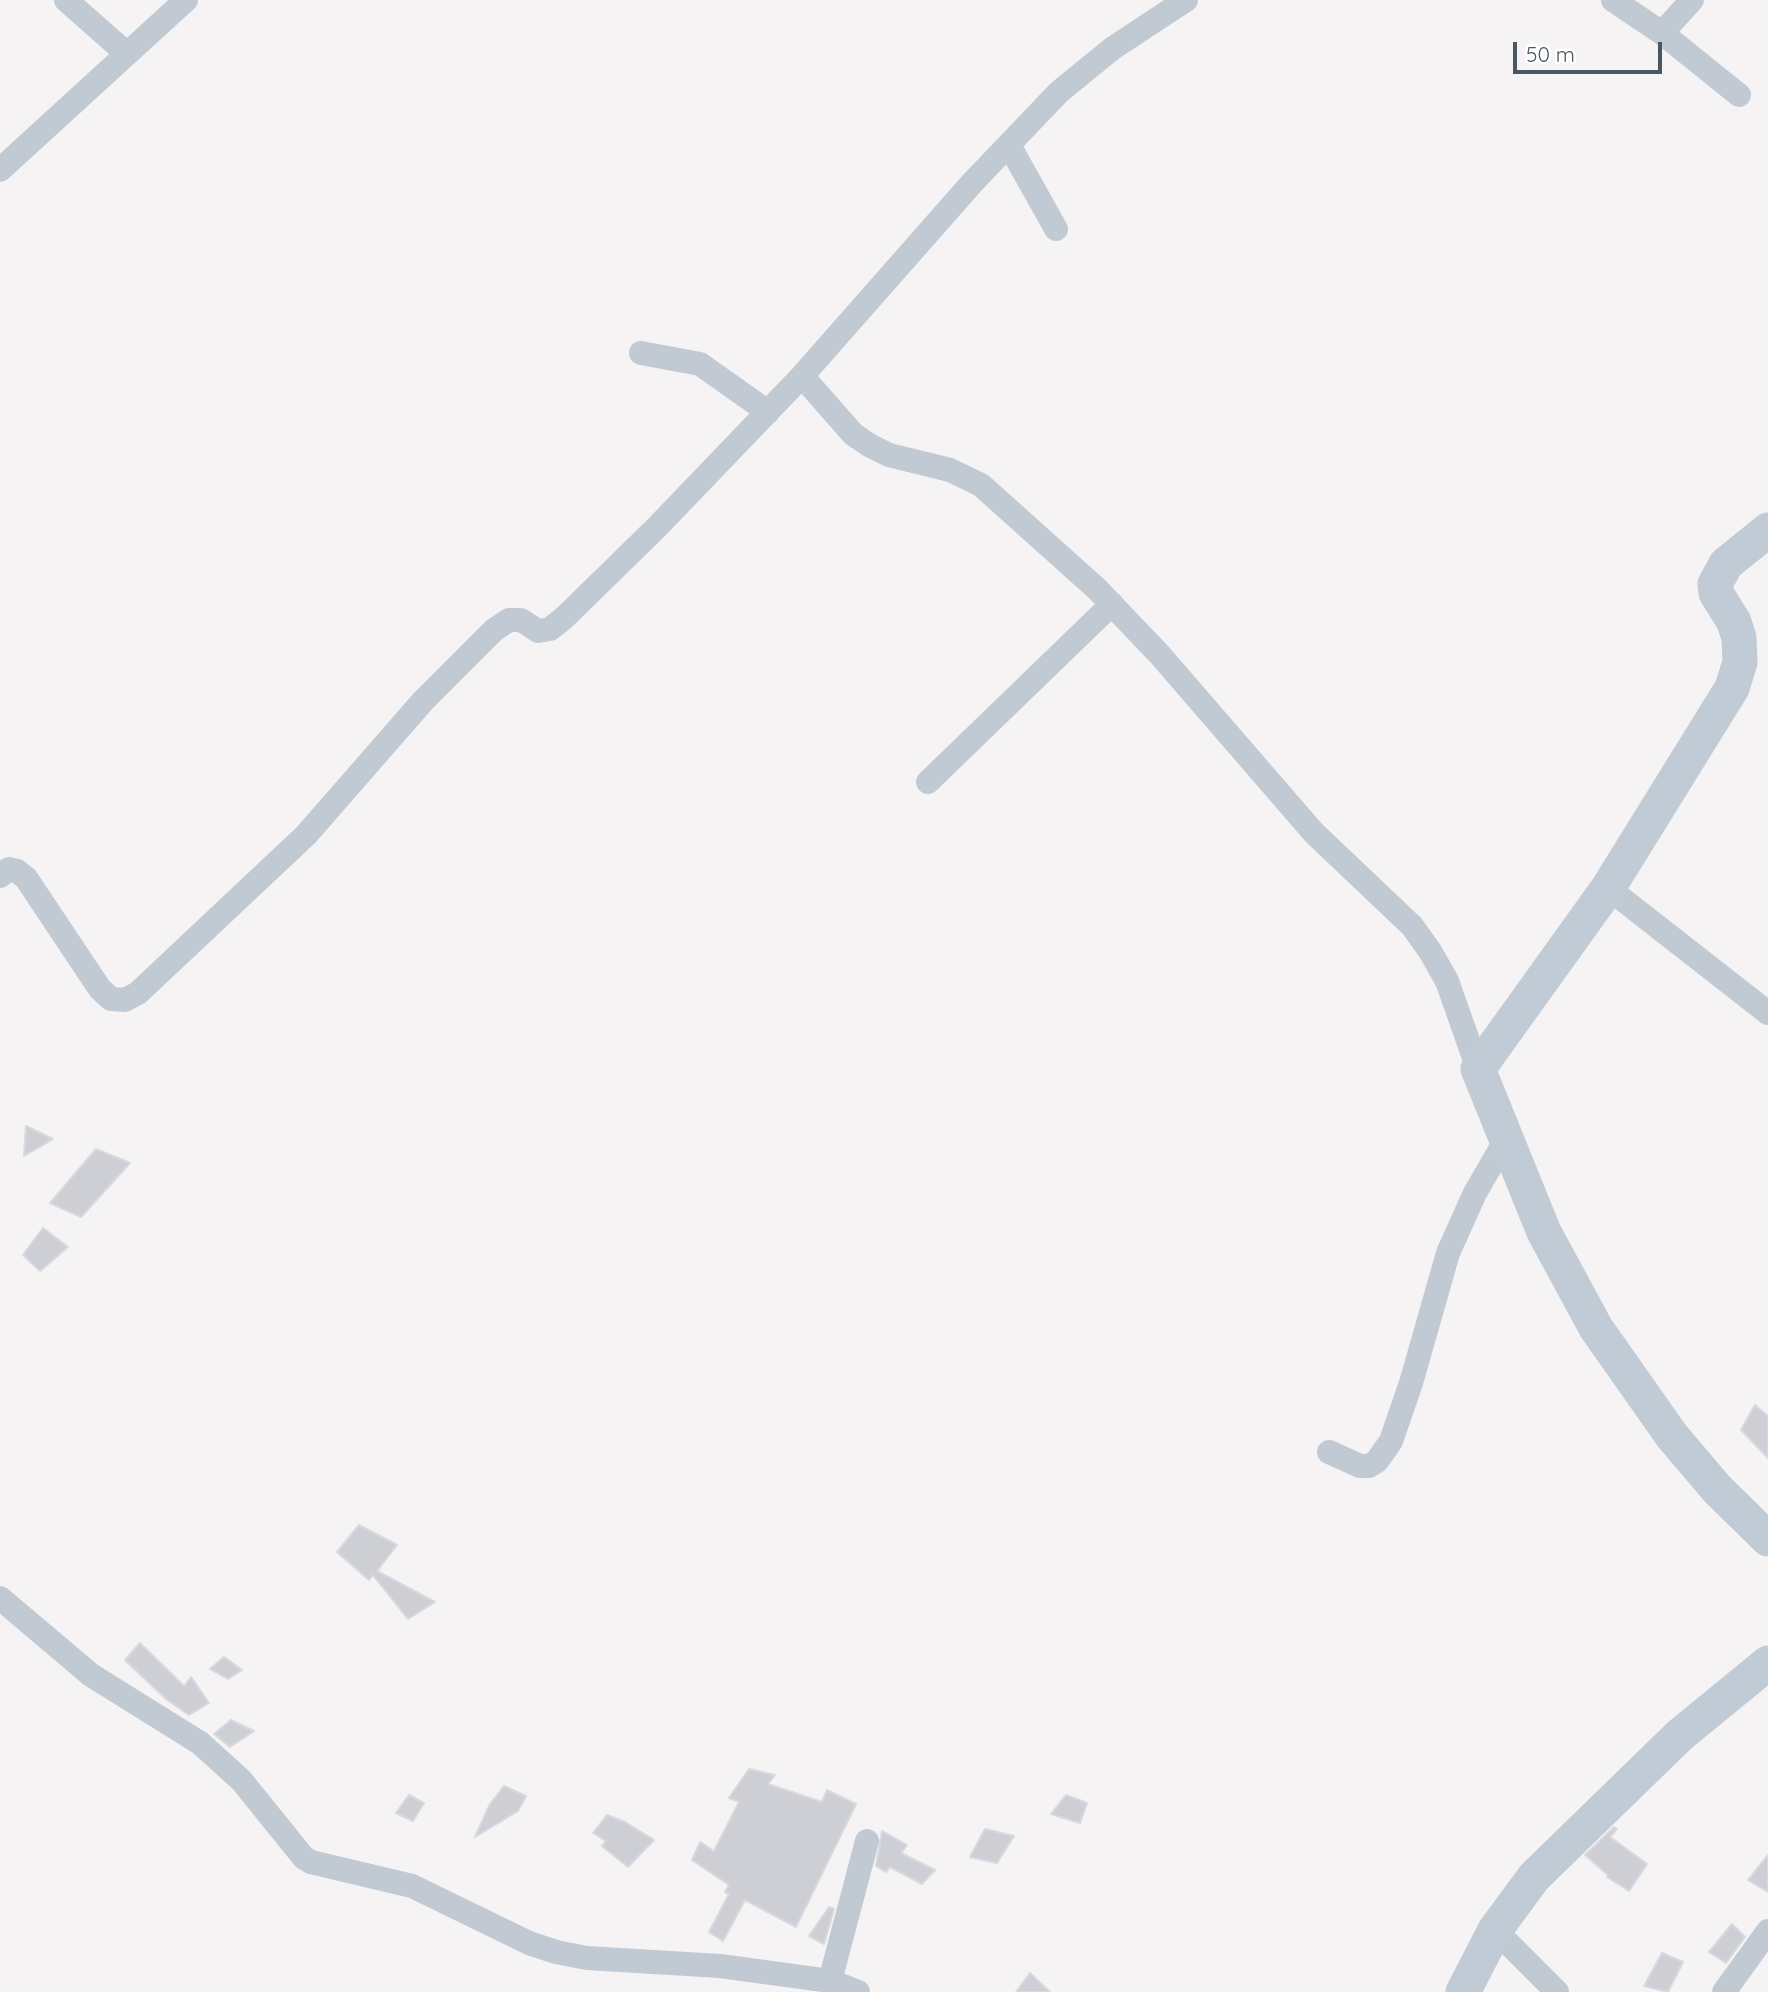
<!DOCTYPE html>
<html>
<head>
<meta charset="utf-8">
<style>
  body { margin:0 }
  #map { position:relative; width:1768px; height:1992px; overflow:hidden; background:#f5f3f3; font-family:Quicksand,sans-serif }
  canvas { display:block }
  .scale { position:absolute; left:1513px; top:42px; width:149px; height:32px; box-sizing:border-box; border:4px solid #4a5661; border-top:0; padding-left:9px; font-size:21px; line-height:24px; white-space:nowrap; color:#4a5661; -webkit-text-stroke:5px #fff; paint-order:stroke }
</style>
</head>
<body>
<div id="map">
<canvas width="1768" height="1992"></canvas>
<div class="scale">50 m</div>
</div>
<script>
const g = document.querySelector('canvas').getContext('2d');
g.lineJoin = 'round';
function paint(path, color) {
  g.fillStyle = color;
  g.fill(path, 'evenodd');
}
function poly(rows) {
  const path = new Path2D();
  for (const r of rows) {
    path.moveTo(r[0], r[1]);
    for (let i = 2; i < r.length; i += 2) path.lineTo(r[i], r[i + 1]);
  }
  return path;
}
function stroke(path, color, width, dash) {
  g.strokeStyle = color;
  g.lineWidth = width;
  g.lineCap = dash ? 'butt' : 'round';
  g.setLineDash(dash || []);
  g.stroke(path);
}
const building = poly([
  [26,1126,53,1139,24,1156,26,1126],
  [96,1149,130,1163,81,1217,50,1203,96,1149],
  [43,1228,68,1247,40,1271,23,1255,43,1228],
  [1755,1405,1768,1416,1768,1458,1741,1430,1755,1405],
  [359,1525,397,1545,377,1571,435,1602,408,1619,373,1575,369,1580,337,1552,359,1525],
  [140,1643,184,1686,191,1677,209,1703,189,1715,166,1699,125,1660,140,1643],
  [224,1657,242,1670,228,1679,210,1669,224,1657],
  [231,1720,254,1731,230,1747,214,1734,231,1720],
  [749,1769,775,1775,768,1784,822,1802,827,1790,856,1804,796,1927,745,1900,723,1941,709,1932,729,1894,725,1892,729,1885,692,1860,700,1842,714,1851,739,1802,729,1798,749,1769],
  [504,1786,526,1796,518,1811,475,1837,490,1804,504,1786],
  [409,1795,424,1803,413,1821,396,1813,409,1795],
  [1066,1795,1087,1803,1080,1823,1051,1814,1066,1795],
  [607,1815,625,1822,654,1840,628,1867,602,1846,606,1841,593,1833,607,1815],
  [1614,1827,1617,1829,1610,1837,1647,1864,1629,1891,1607,1877,1608,1875,1585,1855,1614,1827],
  [985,1829,1014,1836,997,1863,970,1857,985,1829],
  [882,1831,907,1845,901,1853,935,1870,922,1884,890,1867,886,1872,876,1866,882,1831],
  [1768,1855,1768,1892,1748,1880,1768,1855],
  [829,1907,834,1909,824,1944,809,1936,829,1907],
  [1732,1924,1745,1937,1726,1963,1709,1952,1732,1924],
  [1662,1953,1683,1962,1668,1992,1644,1986,1662,1953],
  [1030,1973,1050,1992,1016,1992,1030,1973]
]);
paint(building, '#cdcfd5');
stroke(building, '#d7d9de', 2);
stroke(poly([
  [66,0,126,53],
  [1613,0,1662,33,1692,0],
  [1662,33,1739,95],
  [1009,145,1056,229],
  [0,170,186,0],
  [641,353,700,364,768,412],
  [802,376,853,434,869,445,889,455,950,470,981,485,1097,589,1160,655,1314,833,1412,926,1430,951,1447,981,1478,1069],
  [928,782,1112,604],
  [0,876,9,869,17,871,26,878,100,989,111,999,125,1000,138,993,306,835,423,701,494,630,509,620,521,620,538,631,550,629,564,618,658,526,802,376,972,183,1059,92,1113,48,1186,0],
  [1608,888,1768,1013],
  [1329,1452,1360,1466,1369,1466,1377,1461,1391,1441,1411,1383,1448,1253,1475,1193,1505,1141],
  [0,1598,91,1675,200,1743,241,1780,304,1858,311,1862,412,1886,529,1943,556,1952,587,1958,720,1966,830,1981,858,1992],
  [1495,1930,1557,1992],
  [830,1981,867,1841],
  [1724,1992,1768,1931]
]), '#c1cad2', 24);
stroke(poly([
  [1768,530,1726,564,1715,584,1716,593,1734,622,1739,638,1740,662,1732,688,1608,888,1478,1069,1544,1232,1596,1328,1672,1436,1717,1489,1768,1539],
  [1463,1992,1495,1930,1534,1877,1680,1735,1768,1663]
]), '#c1cbd6', 35);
</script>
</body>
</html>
